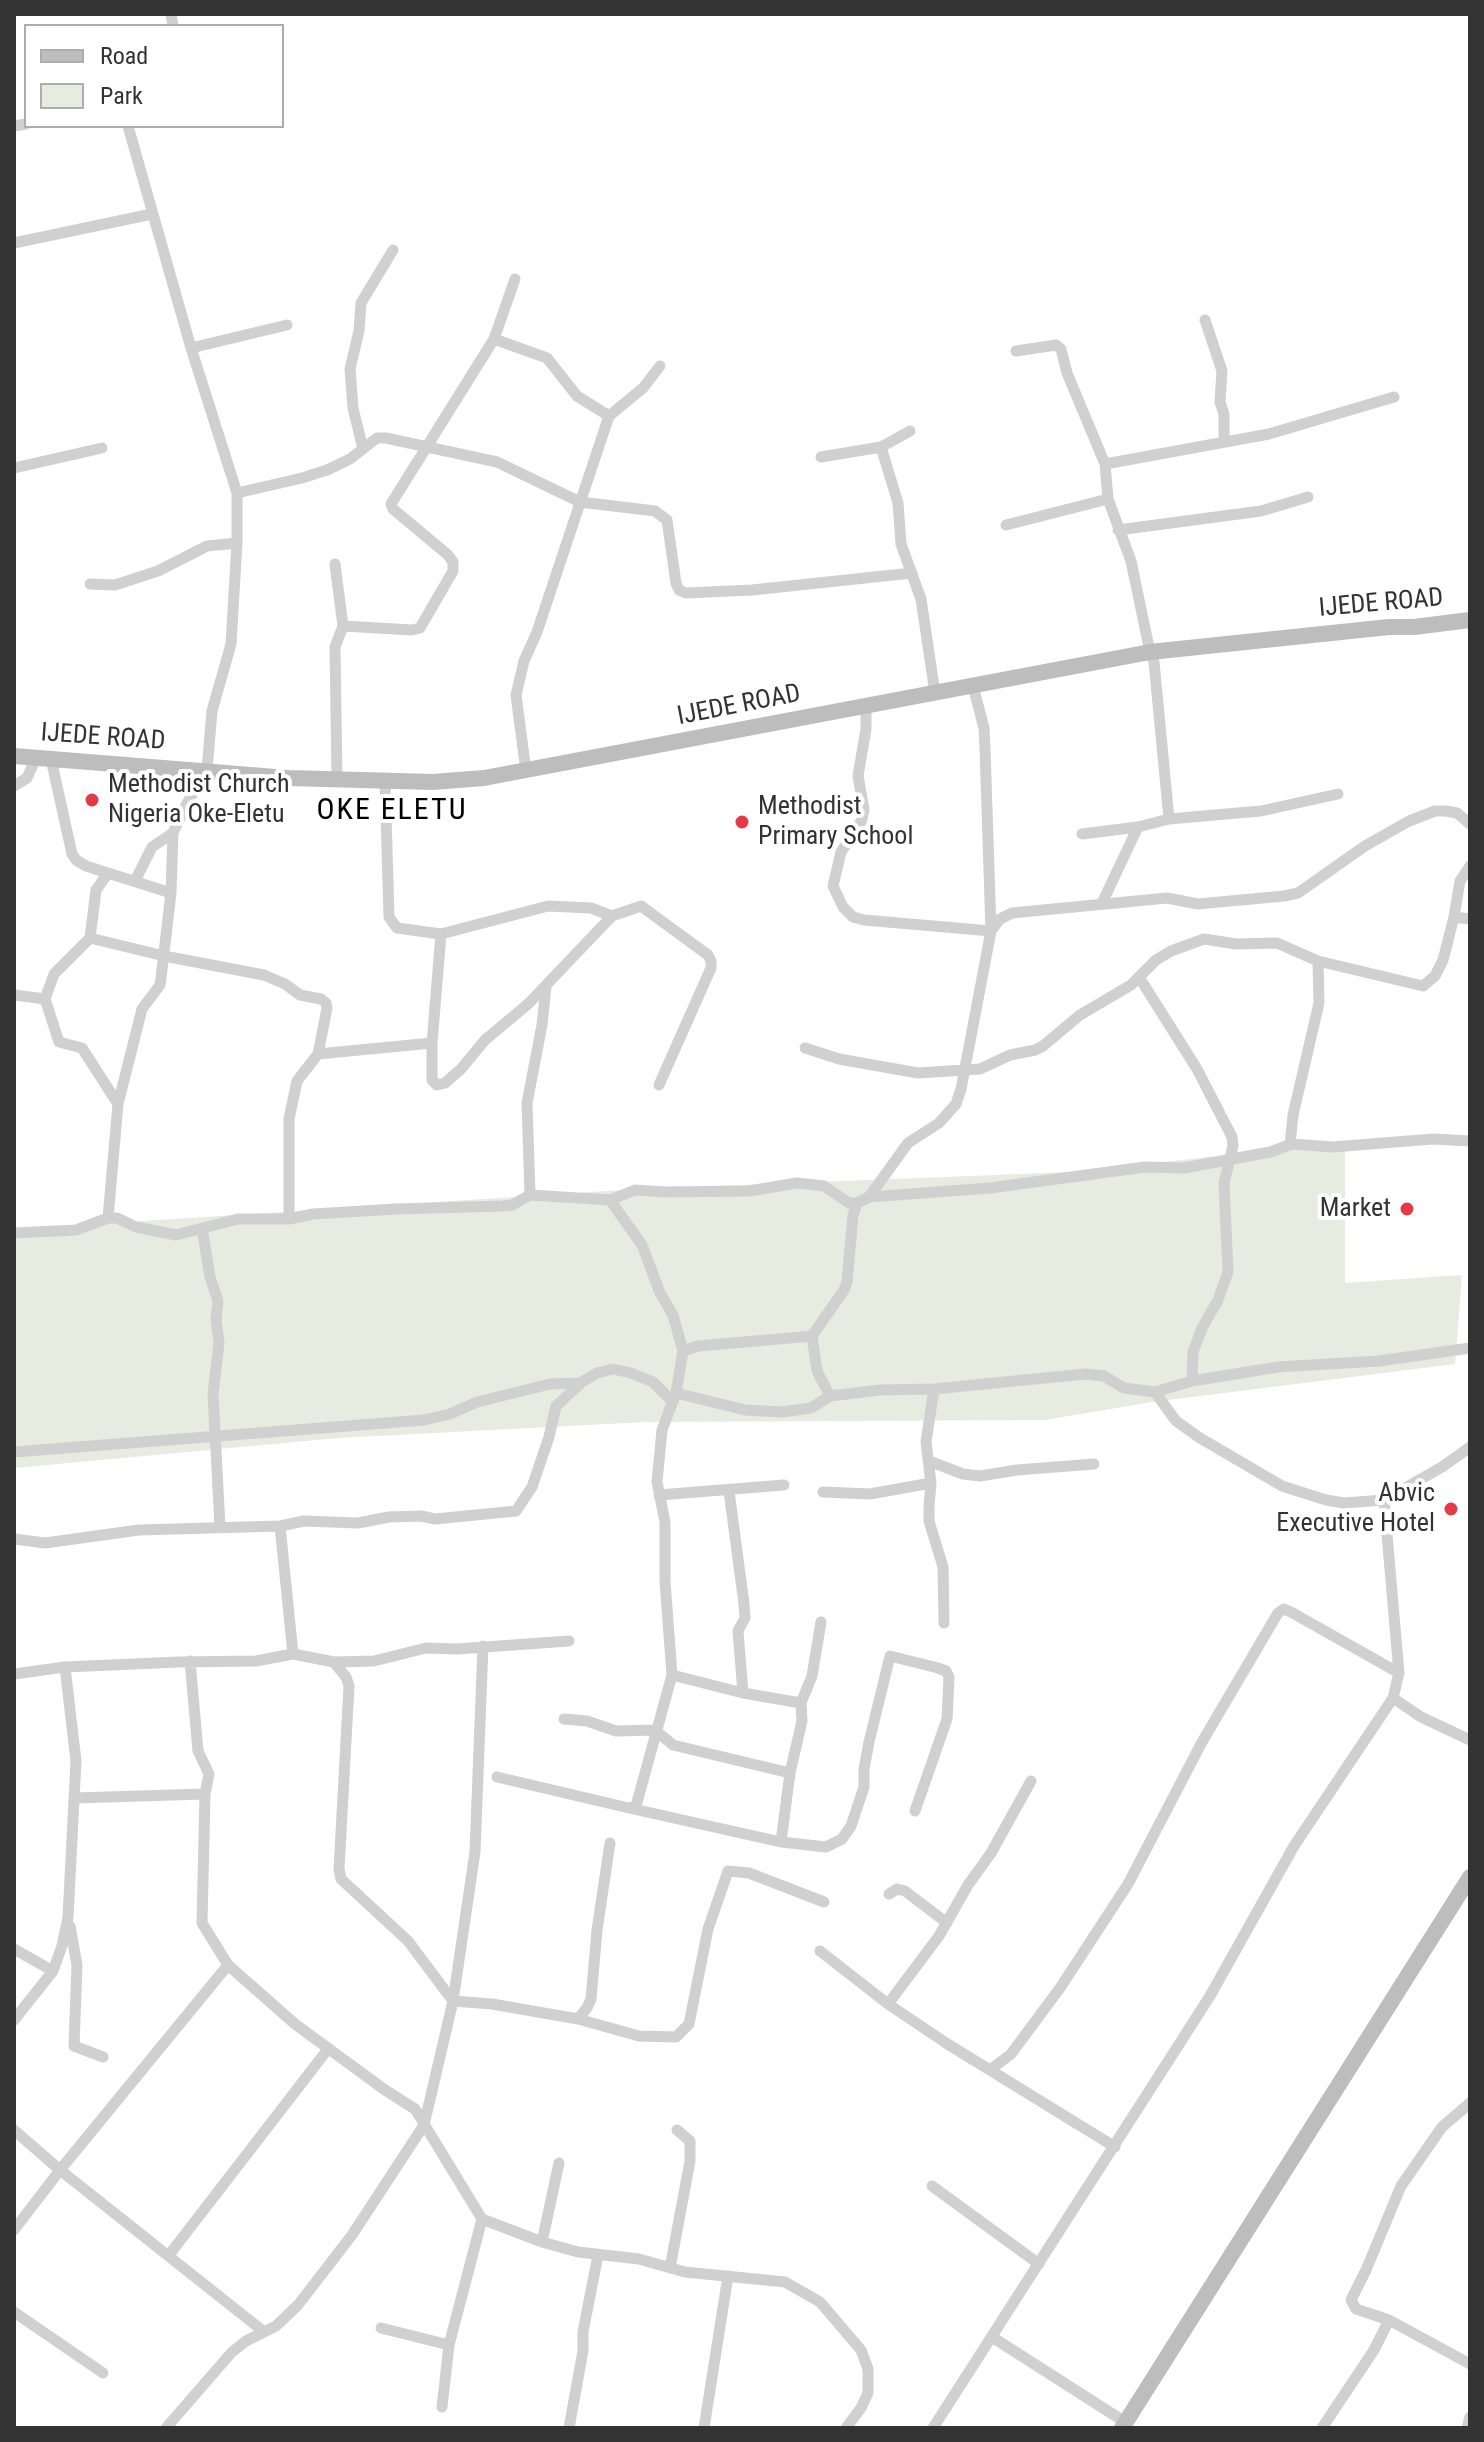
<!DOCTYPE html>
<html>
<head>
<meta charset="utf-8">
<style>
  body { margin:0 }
  #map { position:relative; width:1484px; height:2442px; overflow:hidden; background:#fff; font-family:"Roboto Condensed",sans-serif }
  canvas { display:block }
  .frame { position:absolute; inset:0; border:16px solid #333; pointer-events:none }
  .legend { position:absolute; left:24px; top:24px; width:260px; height:104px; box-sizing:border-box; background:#fff; border:2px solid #adadad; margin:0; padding:10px 14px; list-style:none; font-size:24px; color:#333 }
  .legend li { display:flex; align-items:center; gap:16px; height:40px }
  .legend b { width:40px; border:2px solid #adadad }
</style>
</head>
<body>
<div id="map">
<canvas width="1484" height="2442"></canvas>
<div class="frame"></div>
<ul class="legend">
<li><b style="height:10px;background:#bdbdbd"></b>Road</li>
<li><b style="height:22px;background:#e6ecdf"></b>Park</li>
</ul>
</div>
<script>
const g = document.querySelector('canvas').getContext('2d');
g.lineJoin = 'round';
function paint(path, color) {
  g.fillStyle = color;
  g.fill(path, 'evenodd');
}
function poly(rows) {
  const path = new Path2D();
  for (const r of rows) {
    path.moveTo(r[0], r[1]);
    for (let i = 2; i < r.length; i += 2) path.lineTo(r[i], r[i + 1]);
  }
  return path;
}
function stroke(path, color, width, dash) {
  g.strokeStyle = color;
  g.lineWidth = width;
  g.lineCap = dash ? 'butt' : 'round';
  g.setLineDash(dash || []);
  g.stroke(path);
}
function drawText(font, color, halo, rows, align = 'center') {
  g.font = font + ' "Roboto Condensed",sans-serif';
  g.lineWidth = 8;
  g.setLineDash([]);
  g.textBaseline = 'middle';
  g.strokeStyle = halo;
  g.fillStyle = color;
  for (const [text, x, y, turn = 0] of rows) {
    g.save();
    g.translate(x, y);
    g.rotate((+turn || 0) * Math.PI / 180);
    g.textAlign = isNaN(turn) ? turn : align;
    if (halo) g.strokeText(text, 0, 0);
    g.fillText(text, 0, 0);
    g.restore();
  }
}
paint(poly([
  [1345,1142,1345,1283,1462,1275,1455,1364,1152,1402,1045,1420,645,1422,338,1438,14,1468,14,1233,66,1226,638,1189,1073,1172]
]), '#e6ecdf');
stroke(poly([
  [171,14,173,26],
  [14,126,26,124],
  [14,243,152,214],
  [1205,320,1222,371,1220,402,1224,414,1224,441],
  [494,339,547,358,577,396,609,416],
  [191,348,287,325],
  [1016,351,1056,345,1061,349,1067,373,1105,464,1108,499,1131,561,1150,652,1154,662,1169,819],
  [881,447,898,503,901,544,921,599,935,693],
  [363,449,353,408,350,369,359,331,361,303,393,250],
  [821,457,881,447,910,431],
  [1105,464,1269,434,1394,397],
  [14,468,102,448],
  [237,493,302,478,327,470,350,459,377,438,386,438,497,462,580,502,655,511,667,520,676,583,679,590,686,593,752,590,912,573],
  [1006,525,1108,499],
  [1118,530,1261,511,1308,497],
  [335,564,343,626,335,647,337,780],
  [90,584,115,585,158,571,207,546,237,543],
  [343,626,412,630,420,628,453,571,453,562,448,555,393,509,391,504,494,339,515,279],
  [866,706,866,729,858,776,864,810,862,820,841,852,833,886,843,907,853,917,864,920,991,931,1000,919,1012,913,1167,898,1198,904,1284,896,1298,893,1365,846,1409,821,1435,811,1446,811,1457,813,1470,824],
  [51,759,72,854,76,860,86,866,171,893],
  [526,771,516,695,524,661,537,632,609,416,643,388,660,366],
  [385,781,389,917,397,928,441,934,548,906,591,908,612,916],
  [14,786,27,778,36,758],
  [1082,834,1138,827,1169,819,1261,811,1338,794],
  [108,873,96,890,90,938,54,974,45,999,59,1042,82,1048,118,1104],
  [135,881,152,847,173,833],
  [1102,903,1138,827],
  [1454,917,1470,919],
  [441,934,432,1043,432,1080,437,1085,445,1083,461,1069,485,1040,528,1004,612,916,641,906,708,955,711,961,711,968,659,1085],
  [90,938,164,956,264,975,285,984,300,995,321,999,326,1003,327,1008,318,1054,297,1081,289,1119,289,1219],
  [1139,977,1197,1069,1232,1137,1233,1146,1224,1183,1228,1272,1218,1300,1202,1328,1193,1352,1192,1381],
  [14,995,45,999],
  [805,1048,839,1059,918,1073,980,1069,1010,1055,1035,1050,1043,1046,1080,1015,1131,985,1156,960,1171,951,1204,939,1236,944,1277,943,1318,961,1423,986,1435,976,1443,960,1454,917,1460,881,1470,866],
  [318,1054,432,1043],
  [1290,1145,1293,1115,1319,1003,1318,961],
  [530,1195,527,1103,542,1025,546,987],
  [869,1197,990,1188,1145,1167,1184,1168,1270,1152,1292,1144,1333,1147,1433,1139,1470,1141],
  [108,1218,118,1104,142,1009,160,985,161,978,171,893,173,833,186,805,207,770,212,711,231,644,237,543,237,493,191,348,128,126],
  [202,1228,210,1277,218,1301,216,1319,219,1343,213,1394,220,1527],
  [14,1233,76,1230,108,1218,117,1218,136,1227,176,1235,238,1219,289,1219,313,1214,396,1209,502,1206,512,1205,530,1195,610,1200,635,1190,665,1192,749,1191,797,1183,824,1186,849,1203,857,1203,869,1197,908,1143,939,1123,956,1104,961,1089,991,931,985,748,984,728,973,686],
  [683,1351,698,1346,812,1336],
  [934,1389,926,1442,931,1483,929,1507,929,1521,943,1567,944,1623],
  [1155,1392,1176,1421,1200,1438,1282,1486,1326,1500,1344,1503,1384,1500,1442,1467,1470,1447],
  [676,1393,745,1410,782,1412,811,1408,830,1396,880,1390,934,1389,1085,1374,1104,1376,1124,1388,1155,1392,1192,1381,1278,1367,1379,1361,1470,1348],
  [830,1396,817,1371,812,1336,844,1290,847,1282,853,1215,857,1203],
  [14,1452,424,1420,450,1414,477,1402,550,1384,580,1383,597,1373,613,1369,631,1373,653,1382,672,1401],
  [929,1461,963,1474,980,1476,1017,1470,1094,1464],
  [729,1491,744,1604,745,1618,738,1631,743,1693],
  [823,1492,870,1494,931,1483],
  [659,1495,784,1485],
  [1384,1500,1399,1673],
  [280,1526,293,1654],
  [14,1539,45,1543,139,1530,280,1526,304,1521,358,1523,389,1517,421,1516,435,1519,516,1511,532,1487,549,1437,556,1406,580,1384],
  [190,1661,198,1751,209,1774,205,1794,202,1923,228,1965,295,2024,385,2090,415,2109,482,2219,542,2242,578,2252,639,2259,685,2272,785,2282,820,2302,861,2350,868,2369,868,2393,861,2408,846,2428],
  [334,1662,346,1677,349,1686,339,1869,341,1879,408,1941,453,2001,492,2004,578,2019,639,2036,676,2037,689,2024,708,1929,728,1871,749,1873,824,1902],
  [14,1674,65,1667,179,1662,256,1661,293,1654,334,1662,374,1661,426,1648,457,1649,569,1641],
  [672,1675,743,1693,801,1703],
  [564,1719,587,1721,616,1731,655,1730,673,1745,790,1773],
  [497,1777,629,1808,636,1806,672,1675,665,1581,665,1522,657,1482,662,1430,676,1393,683,1351,673,1315,660,1293,642,1245,610,1200],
  [1031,1781,991,1853,968,1885,939,1936,888,2004,946,2043,1115,2147],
  [74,1798,205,1794],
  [629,1808,781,1842,826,1847,842,1839,851,1826,864,1787,864,1769,869,1742,890,1656,938,1668,946,1671,949,1677,947,1719,915,1811],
  [781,1842,790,1773,802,1721,801,1703,812,1676,821,1622],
  [889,1894,897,1889,905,1891,947,1923],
  [70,1926,77,1965,74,2046,103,2057],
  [14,1949,53,1971],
  [820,1951,888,2004],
  [578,2019,587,2008,591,1999,597,1930,610,1843],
  [14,2020,53,1971,62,1946,68,1917,76,1761,65,1667],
  [990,2070,1011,2054,1060,1988,1128,1884,1202,1742,1278,1613,1284,1609,1291,1612,1399,1673,1393,1698,1421,1717,1470,1740],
  [14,2130,60,2170,263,2331],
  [932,2186,1039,2264],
  [14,2230,60,2170,228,1965],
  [542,2242,559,2163],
  [169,2255,328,2049],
  [670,2268,690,2161,690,2141,677,2130],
  [14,2312,103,2373],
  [1389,2320,1470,2364],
  [381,2328,449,2345,482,2219],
  [992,2337,1125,2422],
  [442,2407,449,2345],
  [166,2428,232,2352,246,2341,276,2326,298,2305,352,2235,424,2125,453,2001,475,1852,483,1646],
  [569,2428,583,2351,583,2332,598,2255],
  [704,2428,728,2276],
  [933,2428,1210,1996,1294,1846,1393,1698],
  [1322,2428,1374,2350,1389,2320,1356,2309,1351,2300,1366,2270,1401,2186,1442,2127,1470,2103],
  [1467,2428,1470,2417]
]), '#d0d0d0', 11);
stroke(poly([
  [14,756,288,778,433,782,484,778,1150,652,1389,627,1414,627,1470,620],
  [1122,2428,1470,1877]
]), '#bdbdbd', 16);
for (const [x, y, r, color] of [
  [92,800,8,"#e63946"],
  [742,822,8,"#e63946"],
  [1407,1209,8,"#e63946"],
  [1451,1509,8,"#e63946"]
]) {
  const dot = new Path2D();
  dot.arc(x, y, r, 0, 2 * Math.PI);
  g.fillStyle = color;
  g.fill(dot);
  stroke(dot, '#fff', 3);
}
drawText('26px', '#333', '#fff', [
  ["IJEDE ROAD",1381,604,-5],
  ["IJEDE ROAD",739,706,-11],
  ["IJEDE ROAD",103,738,4]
]);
drawText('26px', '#333', '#fff', [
  ["Methodist Church",108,785],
  ["Nigeria Oke-Eletu",108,815],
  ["Methodist",758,807],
  ["Primary School",758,837],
  ["Market",1391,1209,"right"],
  ["Abvic",1435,1494,"right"],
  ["Executive Hotel",1435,1524,"right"]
], 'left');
g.letterSpacing = '2px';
drawText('30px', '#000', '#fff', [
  ["OKE ELETU",392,811]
]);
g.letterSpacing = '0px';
</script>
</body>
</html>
